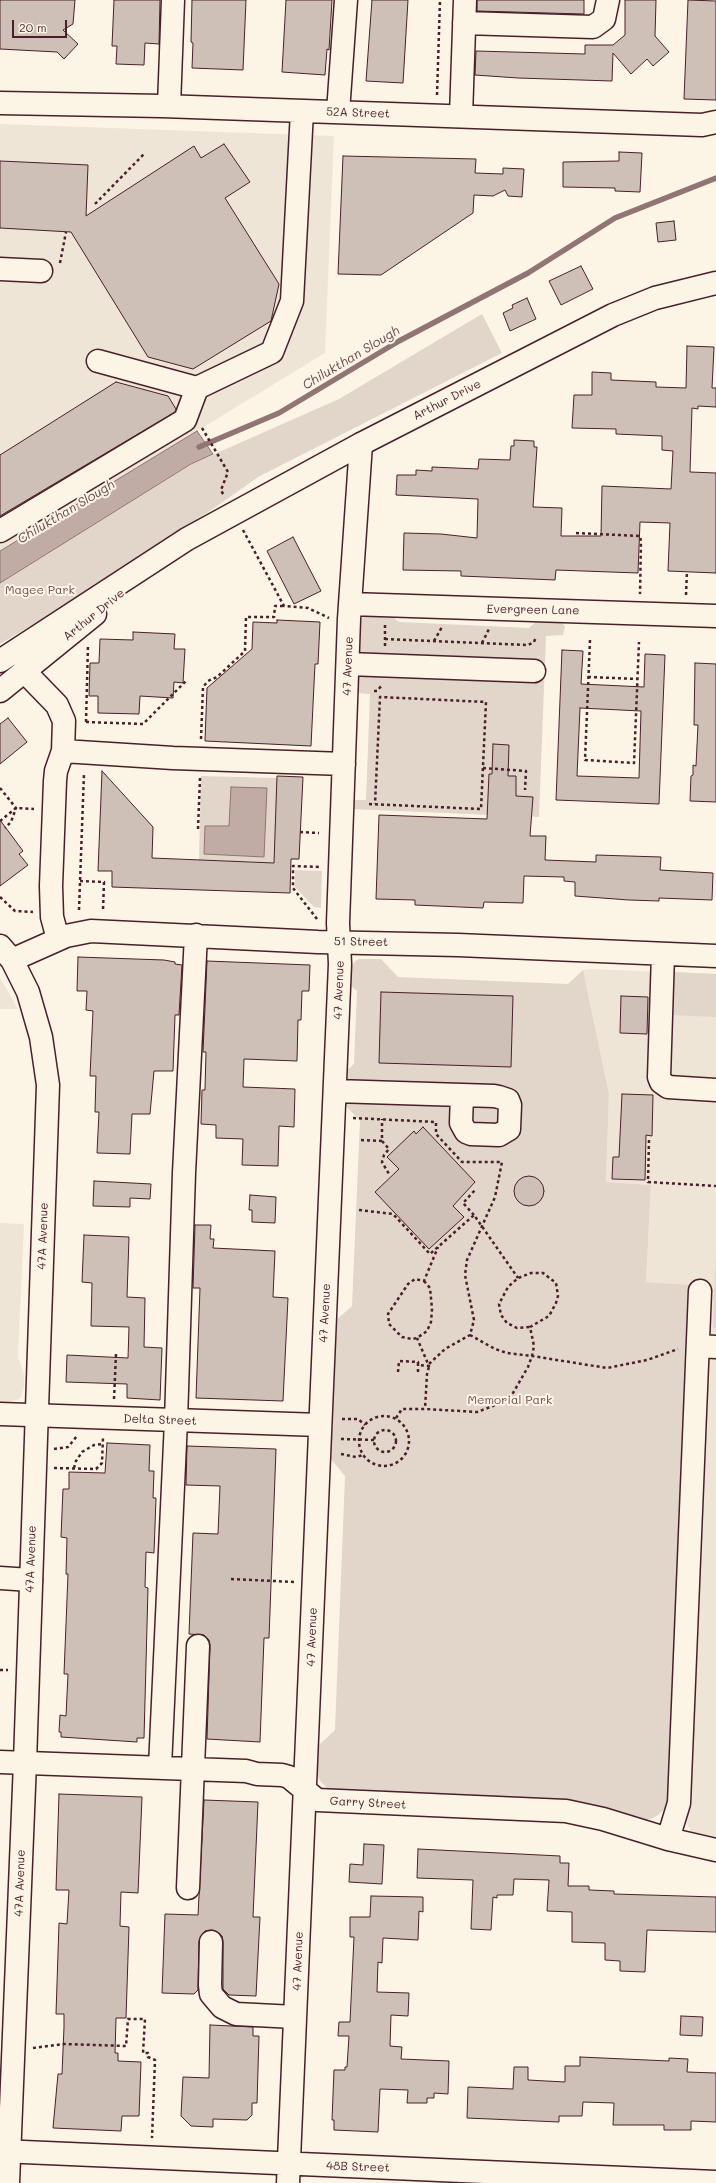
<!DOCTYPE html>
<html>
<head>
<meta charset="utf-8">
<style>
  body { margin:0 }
  #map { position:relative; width:716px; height:2183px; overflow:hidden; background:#fcf5e5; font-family:Mali,sans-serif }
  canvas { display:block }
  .scale { position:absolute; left:12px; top:20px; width:55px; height:18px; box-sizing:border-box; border:2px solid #4a1f2b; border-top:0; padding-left:5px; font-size:12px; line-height:14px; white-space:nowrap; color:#4a1f2b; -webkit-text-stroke:3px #fcf5e5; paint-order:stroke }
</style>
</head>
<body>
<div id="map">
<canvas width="716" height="2183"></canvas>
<div class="scale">20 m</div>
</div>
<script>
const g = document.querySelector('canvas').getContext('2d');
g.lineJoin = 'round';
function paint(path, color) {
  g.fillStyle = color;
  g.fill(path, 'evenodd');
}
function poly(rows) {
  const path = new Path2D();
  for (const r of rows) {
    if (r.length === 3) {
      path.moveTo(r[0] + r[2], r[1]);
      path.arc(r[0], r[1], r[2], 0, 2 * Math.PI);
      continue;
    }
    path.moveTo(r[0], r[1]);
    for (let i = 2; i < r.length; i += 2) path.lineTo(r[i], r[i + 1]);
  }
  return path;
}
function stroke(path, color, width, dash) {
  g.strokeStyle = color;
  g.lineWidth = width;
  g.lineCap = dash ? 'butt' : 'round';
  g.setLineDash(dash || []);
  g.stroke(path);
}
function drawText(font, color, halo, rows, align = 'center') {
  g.font = font + ' Mali,sans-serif';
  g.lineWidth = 4;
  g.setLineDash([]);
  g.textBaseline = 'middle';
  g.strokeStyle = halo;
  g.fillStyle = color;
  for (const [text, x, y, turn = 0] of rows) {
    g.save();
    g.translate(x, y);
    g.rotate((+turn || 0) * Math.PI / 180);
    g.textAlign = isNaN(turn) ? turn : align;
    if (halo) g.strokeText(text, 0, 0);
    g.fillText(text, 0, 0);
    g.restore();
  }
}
paint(poly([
  [0,124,334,136,325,353,0,551],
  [590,969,716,974,716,1840,693,1834,687,1824,685,1818,692,1285,646,1282,651,1185,606,1182,609,1094,583,970],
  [0,978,5,986,18,1009,0,1009],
  [0,1223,24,1224,18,1357,24,1374,24,1387,20,1399,6,1403,0,1403]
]), '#eee5d7');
paint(poly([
  [482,314,502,353,258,477,220,504,87,592,0,644,0,583,192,464,339,399],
  [369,615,393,616,397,621,401,622,529,628,537,621,562,623,565,626,563,635,546,636,539,817,351,809,353,800,366,800,370,694,357,693,358,627,362,618],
  [201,776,277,778,277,776,303,777,299,860,291,859,291,863,199,860],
  [295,870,322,871,321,908,314,907,295,887],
  [359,959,381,959,398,977,568,984,583,970,609,1094,606,1182,651,1185,646,1282,692,1285,668,1806,658,1815,651,1819,638,1820,328,1789,320,1781,317,1774,317,1747,335,1730,345,1476,330,1458,335,1321,352,1306,360,1121,344,1104,345,1072,354,1064,357,991,351,986,351,968,355,961],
  [673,972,716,974,716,1017,671,1015],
  [716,1251,716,1328,713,1328]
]), '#e2d5ca');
const water = poly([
  [197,431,213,454,191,464,0,583,0,551,197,431],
  [231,787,267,788,264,857,204,854,205,826,229,826,231,787]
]);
paint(water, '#c0aca5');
stroke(water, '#917474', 1);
stroke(poly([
  [199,447,279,413,399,341,528,273,615,218,716,178]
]), '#917474', 5.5);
const building = poly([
  [0,0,75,0,73,24,63,30,78,44,64,59,57,52,0,49,0,0],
  [114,0,160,0,159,44,145,43,144,65,116,64,117,46,112,46,114,0],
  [192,0,246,0,243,70,192,68,193,43,191,42,192,0],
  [286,0,332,0,329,50,327,49,325,75,282,72,286,0],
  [372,0,408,0,403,83,366,81,372,0],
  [477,0,584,0,584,14,477,11,477,0],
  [625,0,656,0,655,36,669,52,653,66,647,59,631,74,613,53,612,81,518,78,475,75,476,51,585,54,585,45,613,45,625,35,625,0],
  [688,0,716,1,716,100,684,99,688,0],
  [224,144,250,182,225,198,279,284,271,321,193,369,148,357,71,232,0,228,0,161,88,165,86,216,194,146,201,158,224,144],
  [619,152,642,153,640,192,615,191,615,188,563,187,563,162,619,161,619,152],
  [343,156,476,159,475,173,503,174,503,168,524,169,522,197,508,196,505,190,493,196,474,195,473,213,381,275,338,274,343,156],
  [674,221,676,240,658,242,656,223,674,221],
  [581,266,593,289,561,305,549,281,581,266],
  [527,298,536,319,510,331,503,313,513,308,512,305,527,298],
  [687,346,714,347,712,388,716,388,716,407,698,406,698,409,692,408,690,472,716,473,716,573,668,571,670,523,640,522,638,573,556,570,555,580,461,576,461,571,403,570,404,533,441,534,477,538,478,499,396,495,397,475,416,475,416,470,432,471,432,467,478,469,479,459,510,460,511,446,514,446,514,440,534,441,534,447,537,447,533,507,562,508,561,536,601,536,602,486,671,489,673,451,662,450,662,436,616,434,616,429,572,428,574,395,592,395,592,372,611,373,611,380,656,382,656,387,686,388,687,346],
  [116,382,168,396,176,409,175,412,0,516,0,455,116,382],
  [293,537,321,591,294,604,267,551,293,537],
  [277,620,320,622,318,664,315,664,311,746,205,741,207,688,252,649,253,622,277,623,277,620],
  [133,632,175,634,174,649,185,649,183,683,174,682,173,698,140,696,139,714,98,713,98,696,89,696,90,663,99,663,100,639,133,640,133,632],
  [562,650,583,651,581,684,644,687,645,654,665,655,659,804,556,800,562,650],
  [580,708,641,711,639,778,577,776,580,708],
  [695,663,716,664,716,802,690,801,691,776,693,775,693,765,696,766,698,725,694,725,695,663],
  [8,718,27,742,0,764,0,724,8,718],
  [493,744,509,745,508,776,516,776,516,796,533,797,530,836,546,836,545,860,596,862,596,855,661,857,660,870,713,873,712,900,659,898,659,901,629,900,575,896,575,882,564,881,564,877,524,876,523,903,484,902,483,908,415,905,415,900,376,899,379,815,487,819,489,774,492,774,493,744],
  [102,771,153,827,152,858,274,863,277,776,303,777,299,859,291,859,290,893,112,887,112,871,98,871,102,771],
  [0,820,23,851,19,854,28,865,0,886,0,820],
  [78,957,164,960,175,962,175,964,182,965,179,1015,175,1015,173,1071,154,1071,150,1114,132,1114,130,1154,97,1153,99,1112,95,1112,96,1076,90,1076,93,1011,86,1010,87,991,77,991,78,957],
  [207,961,310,965,309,991,302,991,301,1020,298,1020,297,1061,244,1059,243,1087,295,1089,294,1127,279,1126,278,1166,242,1165,243,1139,216,1138,216,1125,201,1124,202,1090,205,1090,206,1052,203,1052,207,961],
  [381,992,513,996,511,1067,379,1063,381,992],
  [621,996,648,997,647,1034,620,1033,621,996],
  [622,1094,653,1095,652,1136,646,1135,645,1180,612,1179,613,1157,619,1157,622,1094],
  [423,1127,475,1182,453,1206,464,1217,429,1249,375,1192,399,1169,387,1157,414,1131,416,1134,423,1127],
  [529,1191,15],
  [94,1181,151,1184,150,1199,130,1198,130,1207,93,1206,94,1181],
  [250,1195,276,1197,275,1223,252,1222,252,1210,249,1210,250,1195],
  [195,1225,211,1225,210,1239,214,1239,213,1248,275,1251,273,1297,288,1298,283,1401,196,1398,200,1288,193,1288,195,1225],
  [84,1235,129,1237,127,1297,145,1298,144,1347,162,1348,160,1400,127,1398,127,1384,66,1382,67,1355,128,1358,129,1327,91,1326,92,1283,82,1282,84,1235],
  [107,1443,150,1445,149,1471,154,1471,153,1498,156,1498,154,1553,146,1552,145,1587,148,1588,144,1738,137,1738,137,1742,61,1737,61,1732,59,1732,60,1715,66,1716,68,1674,64,1674,68,1574,66,1574,67,1538,61,1537,63,1489,69,1489,69,1472,105,1473,107,1443],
  [187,1446,276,1449,269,1638,264,1638,260,1742,207,1739,210,1646,209,1640,204,1635,189,1634,193,1533,218,1534,220,1486,186,1485,187,1446],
  [59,1794,142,1797,138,1893,121,1892,120,1926,129,1927,126,2018,116,2018,115,2053,118,2053,118,2061,141,2062,139,2116,122,2116,121,2131,53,2128,58,2074,62,2074,64,2027,64,2014,56,2014,59,1923,67,1924,69,1890,56,1890,59,1794],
  [204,1800,258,1802,253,1917,260,1917,256,1996,229,1995,223,1989,223,1942,222,1936,212,1930,205,1931,199,1941,198,1990,194,1994,162,1993,165,1914,198,1915,204,1800],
  [364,1844,384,1845,382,1884,349,1882,350,1864,363,1865,364,1844],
  [418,1849,560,1856,560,1863,569,1863,568,1886,589,1886,589,1890,614,1891,614,1894,716,1897,716,1932,647,1930,645,1972,620,1971,620,1961,605,1960,605,1943,572,1942,572,1912,547,1911,549,1880,514,1879,513,1895,497,1895,497,1898,493,1897,491,1930,471,1929,473,1880,417,1878,418,1849],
  [371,1896,423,1897,423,1912,419,1911,418,1940,383,1938,382,1963,378,1962,377,1992,409,1993,408,2016,391,2015,390,2046,402,2047,401,2059,449,2061,448,2094,434,2093,434,2098,427,2098,427,2103,407,2103,408,2090,380,2089,378,2132,334,2130,334,2120,332,2120,334,2070,345,2070,345,2067,347,2067,349,2036,338,2036,339,2022,350,2022,354,1937,350,1937,350,1917,370,1917,371,1896],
  [681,2016,703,2017,702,2036,680,2035,681,2016],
  [210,2025,253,2027,253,2036,259,2036,257,2103,252,2103,252,2115,247,2120,213,2119,213,2127,191,2126,181,2116,183,2077,209,2078,210,2025],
  [580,2057,669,2061,669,2058,688,2059,687,2072,716,2073,716,2122,691,2121,691,2130,664,2130,664,2125,613,2125,614,2103,583,2102,582,2116,559,2116,559,2122,467,2118,468,2087,513,2089,514,2067,528,2067,528,2080,565,2082,565,2066,580,2066,580,2057]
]);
paint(building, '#cfc0b7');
stroke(building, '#4a1f2b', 1);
const minor = poly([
  [464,23,593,27,604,19,608,0],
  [0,103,162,106,702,125,716,122],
  [169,106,173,0],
  [338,112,346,0],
  [461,116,465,0],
  [0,269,41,271],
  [98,361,197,388,272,352,292,301,302,111],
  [0,531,185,420,197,388],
  [350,604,716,616],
  [348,664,534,671],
  [24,671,57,705,64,721,63,751,56,771,55,781,51,886,52,917,58,939],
  [63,751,173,758,344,764],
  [663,954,659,1077,661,1082,668,1087,716,1090],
  [12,960,66,936,91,931,318,942,458,945,716,956],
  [335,1091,494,1096,499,1097,508,1100,510,1105,509,1129,499,1135,471,1134,466,1132,461,1123,462,1095],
  [698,1346,716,1347],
  [0,1414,320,1425],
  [0,1578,31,1580],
  [0,1762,246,1771,257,1774,282,1775,289,1777,317,1800,566,1811,603,1819,668,1839,716,1850],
  [160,1767,176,1421,184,1173,196,935],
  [668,1839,679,1803,700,1291],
  [188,1888,198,1646],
  [211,1942,210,1985,211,1994,222,2007,236,2014,295,2017],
  [0,2151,716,2182],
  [288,2183,340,964,338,923,349,619,361,444]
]);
const major = poly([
  [0,661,187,539,361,444,613,315,655,298,716,283],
  [0,691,95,614],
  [0,946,12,960,28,992,41,1037,48,1085,25,1762,8,2183]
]);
stroke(minor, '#4a1f2b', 25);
stroke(major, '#4a1f2b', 25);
stroke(poly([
  [437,95,440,0],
  [95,204,144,154],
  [60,263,66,232],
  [202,428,228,472,221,490,224,496],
  [243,530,284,606,308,608,329,618],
  [576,533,640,536,641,541,640,594],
  [686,595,687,571],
  [385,639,528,645,534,642,536,637],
  [590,640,585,760,634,763,639,642],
  [434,641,442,627],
  [482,643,489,629],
  [385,646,385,625],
  [588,677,638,679],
  [374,691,377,691,382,685],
  [86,722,88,645],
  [86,722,143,724,187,680],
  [201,739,203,687,208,681,217,677,245,651,246,617,274,617,275,606,284,606],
  [483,768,526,771,525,790],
  [0,788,16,808,11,822,5,828],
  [369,804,481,809,486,702,380,697,375,804],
  [0,821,16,808,34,809],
  [198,829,200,778],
  [300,832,319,833],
  [80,881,104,882,103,910],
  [0,897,15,911,33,912],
  [79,910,84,773],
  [317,919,293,888,293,866,321,867],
  [353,1118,436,1122,436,1134,462,1162,502,1162,495,1197,467,1260,465,1275,474,1320,470,1335,445,1349,430,1363,427,1374,425,1409],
  [361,1140,382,1141,382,1119],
  [649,1140,648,1182,716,1186],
  [382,1141,389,1149,384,1155,382,1162,389,1174],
  [359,1210,393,1214,430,1254,474,1215,518,1278],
  [474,1215,463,1203,476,1189],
  [424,1281,430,1288,432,1309,431,1322,427,1331,417,1338,412,1339,402,1337,389,1324,388,1314,408,1284,415,1279,424,1281,438,1247],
  [470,1335,495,1349,507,1353,532,1356,534,1346,530,1327,549,1316,556,1303,558,1296,556,1283,543,1273,531,1273,518,1278,508,1287,499,1304,501,1315,507,1323,517,1328,530,1327],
  [398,1372,399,1361,418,1362,418,1365,429,1366,417,1338],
  [418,1372,418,1365],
  [114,1399,116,1354],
  [384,1441,25],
  [396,1418,402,1409,425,1409,477,1412,493,1406,513,1393,528,1367,532,1356,607,1368,647,1360,678,1349],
  [342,1419,358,1419,365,1425],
  [385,1441,11],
  [341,1439,375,1440],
  [54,1449,68,1447,77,1436],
  [341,1454,356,1457,363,1455],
  [54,1468,96,1469,102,1463,103,1437],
  [74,1468,76,1461,82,1452,94,1445,103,1444],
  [231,1579,295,1582],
  [0,1670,8,1670],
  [33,2048,64,2044,126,2046,128,2019,145,2019,143,2053,148,2053,148,2057,155,2060,152,2138]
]), '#4a1f2b', 2.5, [3, 3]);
stroke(minor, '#fcf5e5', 22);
stroke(major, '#fcf5e5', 22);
drawText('12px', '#4a1f2b', '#fcf5e5', [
  ["52A Street",358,113,2],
  ["Arthur Drive",447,400,-27],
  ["Evergreen Lane",533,610,1],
  ["Arthur Drive",94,615,-39],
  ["47 Avenue",348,666,-88],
  ["51 Street",361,942,1],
  ["47 Avenue",339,990,-88],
  ["47A Avenue",43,1236,-88],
  ["47 Avenue",325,1313,-87],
  ["Delta Street",160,1420,2],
  ["47A Avenue",31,1559,-88],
  ["47 Avenue",312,1637,-88],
  ["Garry Street",368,1803,3],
  ["47A Avenue",20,1883,-88],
  ["47 Avenue",298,1961,-88],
  ["48B Street",358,2167,2]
]);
drawText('12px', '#704c53', '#fcf5e5', [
  ["Magee Park",40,590],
  ["Memorial Park",510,1400]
]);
drawText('italic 13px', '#6d4950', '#fcf5e5', [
  ["Chilukthan Slough",351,358,-31],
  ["Chilukthan Slough",66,512,-31]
]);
</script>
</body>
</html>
